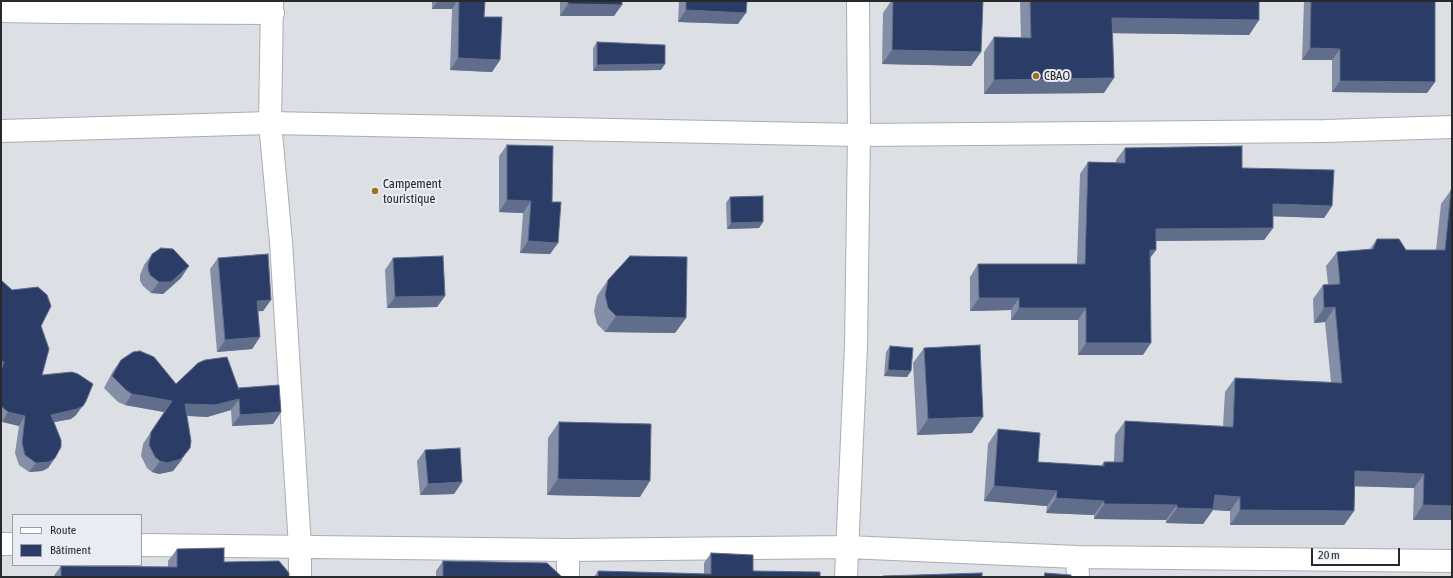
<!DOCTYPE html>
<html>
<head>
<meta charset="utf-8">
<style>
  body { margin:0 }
  #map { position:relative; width:1453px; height:578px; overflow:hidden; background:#dcdfe4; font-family:"Asap Condensed",sans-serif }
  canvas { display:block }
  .frame { position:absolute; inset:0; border:2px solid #28292b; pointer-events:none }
  .legend { position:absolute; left:12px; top:514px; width:130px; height:52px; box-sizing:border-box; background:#e9ecf2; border:1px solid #9c9ea2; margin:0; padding:5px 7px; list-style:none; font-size:12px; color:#28292b }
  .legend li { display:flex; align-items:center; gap:8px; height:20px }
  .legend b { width:20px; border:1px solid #9c9ea2 }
  .scale { position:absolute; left:1311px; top:548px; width:89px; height:18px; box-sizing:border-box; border:2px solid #28292b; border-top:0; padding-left:5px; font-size:12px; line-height:14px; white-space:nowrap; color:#28292b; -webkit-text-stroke:3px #e9ecf2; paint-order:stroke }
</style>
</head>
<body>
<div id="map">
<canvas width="1453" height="578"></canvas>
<div class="frame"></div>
<ul class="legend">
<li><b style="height:5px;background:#fff"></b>Route</li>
<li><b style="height:11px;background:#2b3d67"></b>Bâtiment</li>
</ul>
<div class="scale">20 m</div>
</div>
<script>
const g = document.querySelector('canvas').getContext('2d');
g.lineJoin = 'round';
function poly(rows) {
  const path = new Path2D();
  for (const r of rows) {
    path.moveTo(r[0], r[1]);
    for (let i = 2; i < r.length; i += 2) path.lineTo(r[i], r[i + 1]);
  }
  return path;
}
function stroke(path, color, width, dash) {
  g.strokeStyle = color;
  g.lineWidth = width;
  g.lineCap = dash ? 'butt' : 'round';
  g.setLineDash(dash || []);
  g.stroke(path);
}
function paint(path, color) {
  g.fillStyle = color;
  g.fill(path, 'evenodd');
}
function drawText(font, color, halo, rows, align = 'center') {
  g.font = font + ' "Asap Condensed",sans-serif';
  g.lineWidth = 4;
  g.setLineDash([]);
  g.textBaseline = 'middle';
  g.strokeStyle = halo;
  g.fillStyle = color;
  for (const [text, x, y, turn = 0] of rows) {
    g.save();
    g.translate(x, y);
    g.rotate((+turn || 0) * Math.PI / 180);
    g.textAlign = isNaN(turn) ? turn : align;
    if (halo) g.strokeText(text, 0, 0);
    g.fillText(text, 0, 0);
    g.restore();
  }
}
const street = poly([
  [272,1,270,123,281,242,300,547,300,577],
  [1,11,56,12,56,1],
  [56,12,273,13],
  [1,544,13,544],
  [141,545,568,550,847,547,1077,557,1452,561],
  [1077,557,1078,577],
  [568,577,568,550],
  [846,577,856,346,859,135,858,1]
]);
const primary = poly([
  [1,131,270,123,859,135,1326,131,1452,127]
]);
stroke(street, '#aaadb2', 24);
stroke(primary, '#aaadb2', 24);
stroke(street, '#fff', 22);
stroke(primary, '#fff', 22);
paint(poly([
  [432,1,485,1,484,17,500,60,492,72,450,70,452,9,432,9],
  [560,1,622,1,614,16,560,16],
  [679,1,747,1,738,24,678,22],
  [891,1,983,1,981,52,971,66,882,64,883,13],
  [1020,1,1259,1,1259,20,1249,35,1112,33,1104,93,984,94,984,52,994,37,1021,38],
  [1304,1,1435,1,1435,82,1427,93,1332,92,1332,60,1302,60],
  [597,42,661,70,593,71,593,48],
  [507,145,552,202,558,243,550,254,520,253,523,213,499,212,499,156],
  [1125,148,1242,168,1332,206,1324,218,1273,216,1273,228,1264,240,1156,241,1156,250,1150,258,1143,355,1078,355,1078,320,1011,320,1011,310,970,311,970,277,978,264,1077,264,1080,174,1088,162,1116,162,1116,160],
  [1451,190,1452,520,1413,520,1414,488,1355,486,1354,511,1344,525,1230,525,1230,511,1213,510,1203,524,1166,523,1166,520,1094,519,1094,515,1046,513,1047,506,984,501,988,444,998,429,1038,462,1101,466,1104,462,1114,462,1115,435,1125,421,1223,426,1225,392,1235,378,1331,382,1325,322,1314,323,1313,299,1323,285,1328,284,1326,266,1337,252,1370,249,1377,239,1406,250,1436,250,1441,204],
  [730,197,763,222,759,228,727,229,726,203],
  [152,254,181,278,163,294,151,293,143,286,140,281,140,275,144,265],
  [218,258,271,300,263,311,258,311,260,337,252,349,217,352,210,269],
  [393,258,445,296,437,307,387,308,385,270],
  [1,280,41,326,42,375,86,401,76,415,71,419,54,422,55,458,48,468,42,471,29,472,19,465,15,453,19,426,1,421],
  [608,280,686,318,675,333,605,332,597,324,594,311,597,296],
  [890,346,911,371,907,377,884,376,886,352],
  [924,348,972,433,917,435,913,363],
  [121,360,176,384,238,388,281,412,273,424,232,426,231,410,207,417,187,416,182,460,173,471,159,474,152,472,147,468,141,456,143,444,164,412,125,405,118,402,104,388,113,371],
  [559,422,640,497,547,495,548,438],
  [425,450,462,482,454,494,420,495,417,461],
  [177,549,224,562,289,577,53,577,61,566,168,567,168,561],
  [711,553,753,571,820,577,594,577,598,571,704,574,704,563],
  [443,561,562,577,436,577,436,571]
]), '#848ea6');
paint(poly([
  [438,1,457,1,452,9,432,9],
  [568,4,622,5,614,16,560,16],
  [686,10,746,13,738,24,678,22],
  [1112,18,1259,20,1249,35,1102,33],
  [1310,48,1340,49,1332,60,1302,60],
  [892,50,981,52,971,66,882,64],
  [458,58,500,60,492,72,450,70],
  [665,64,661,70,593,71,597,65],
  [1114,78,1104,93,984,94,994,80],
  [1340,81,1435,82,1427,93,1332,92],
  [507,200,531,201,523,213,499,212],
  [1273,204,1332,206,1324,218,1264,216],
  [763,222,759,228,727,229,731,223],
  [1273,228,1264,240,1148,241,1156,229],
  [528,241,558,243,550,254,520,253],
  [1150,250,1156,250,1147,262],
  [189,266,181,278,163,294,151,293,159,282],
  [445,296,437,307,387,308,395,297],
  [979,298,1019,298,1011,310,970,311],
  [271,300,263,311,249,312,257,301],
  [1335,307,1325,322,1314,323,1324,308],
  [1019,308,1086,308,1078,320,1011,320],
  [616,316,686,318,675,333,605,332],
  [260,337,252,349,217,352,225,340],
  [1086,343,1151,343,1143,355,1078,355],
  [1,361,4,362,1,366],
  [888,370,911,371,907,377,884,376],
  [132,394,172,401,164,412,125,405],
  [239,399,231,410,207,417,177,415,185,404],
  [86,401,76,415,71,419,44,424,51,415],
  [8,412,25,416,19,426,2,422],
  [281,412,273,424,232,426,240,415],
  [983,417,972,433,917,435,928,419],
  [190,448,173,471,159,474,152,472,160,461],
  [55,458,48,468,42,471,29,472,36,463],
  [1355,471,1424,474,1414,488,1345,486],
  [558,479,650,481,640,497,547,495],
  [462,482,454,494,420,495,428,484],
  [994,486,1057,491,1047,506,984,501],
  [1215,495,1240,497,1230,511,1213,510,1203,524,1166,523,1177,508],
  [1056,498,1104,501,1094,515,1046,513],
  [1104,504,1177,505,1166,520,1094,519],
  [1423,505,1452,506,1452,520,1413,520],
  [1240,510,1354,511,1344,525,1230,525]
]), '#606e8c');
const building = poly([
  [459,1,485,1,484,17,502,17,500,60,458,58,459,1],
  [568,1,622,1,622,5,568,4,568,1],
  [686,1,747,1,746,13,686,10,686,1],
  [893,1,983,1,981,52,892,50,893,1],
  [1030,1,1259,1,1259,20,1112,18,1114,78,994,80,994,37,1031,38,1030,1],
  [1311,1,1435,1,1435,82,1340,81,1340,49,1310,48,1311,1],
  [597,42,665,45,665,64,597,65,597,42],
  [507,145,553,146,552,202,561,202,558,243,528,241,531,201,507,200,507,145],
  [1242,146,1242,168,1334,170,1332,206,1273,204,1273,228,1156,229,1156,250,1150,250,1151,343,1086,343,1086,308,1019,308,1019,298,979,298,978,264,1085,264,1088,162,1125,163,1125,148,1242,146],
  [1451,190,1452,190,1452,506,1423,505,1424,474,1355,471,1354,511,1240,510,1240,497,1215,495,1213,509,1177,508,1177,505,1104,504,1104,501,1056,498,1057,491,994,486,998,429,1040,433,1038,462,1104,466,1104,462,1123,462,1125,421,1233,427,1235,378,1342,383,1335,307,1324,308,1323,285,1340,284,1337,252,1373,249,1377,239,1399,239,1406,250,1445,250,1451,190],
  [763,196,763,222,731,223,730,197,763,196],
  [161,248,173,249,189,266,171,282,159,282,150,275,148,269,148,264,152,254,161,248],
  [268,254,271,300,257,301,260,337,225,340,218,258,268,254],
  [443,256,445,296,395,297,393,258,443,256],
  [630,256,687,257,686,318,616,316,608,308,605,295,608,280,630,256],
  [1,280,12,290,38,287,47,295,51,306,41,326,49,349,42,375,72,372,78,374,93,384,86,401,83,406,77,409,51,415,61,440,61,447,55,458,49,462,36,463,25,455,22,443,25,416,8,412,1,406,1,371,4,362,1,361,1,280],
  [980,345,983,417,928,419,924,348,980,345],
  [890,346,913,348,911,371,888,370,890,346],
  [140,351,154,357,176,384,198,363,205,360,227,357,239,390,238,388,279,385,281,412,240,415,239,399,215,405,185,404,191,441,190,448,181,459,167,463,160,461,155,457,149,445,151,432,172,401,132,394,126,390,112,376,121,360,133,352,140,351],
  [559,422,651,424,650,481,558,479,559,422],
  [460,448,462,482,428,484,425,450,460,448],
  [224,548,224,562,279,561,289,573,289,577,61,577,61,566,177,567,177,549,224,548],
  [711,553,753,555,753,571,820,572,820,577,598,577,598,571,711,574,711,553],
  [443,561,547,563,562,577,443,577,443,561],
  [982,573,982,577,883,577,883,576,982,573],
  [1045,573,1071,575,1071,577,1044,577,1045,573]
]);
paint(building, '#2b3d67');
stroke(building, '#606e8c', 1);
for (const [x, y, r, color] of [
  [1036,76,4,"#96731c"],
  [375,191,4,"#96731c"]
]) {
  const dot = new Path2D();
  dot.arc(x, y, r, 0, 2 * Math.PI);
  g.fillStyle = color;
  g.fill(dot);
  stroke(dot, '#e9ecf2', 1.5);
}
drawText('13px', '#28292b', '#e9ecf2', [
  ["CBAO",1044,76],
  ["Campement",383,184],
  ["touristique",383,199]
], 'left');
</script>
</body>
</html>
